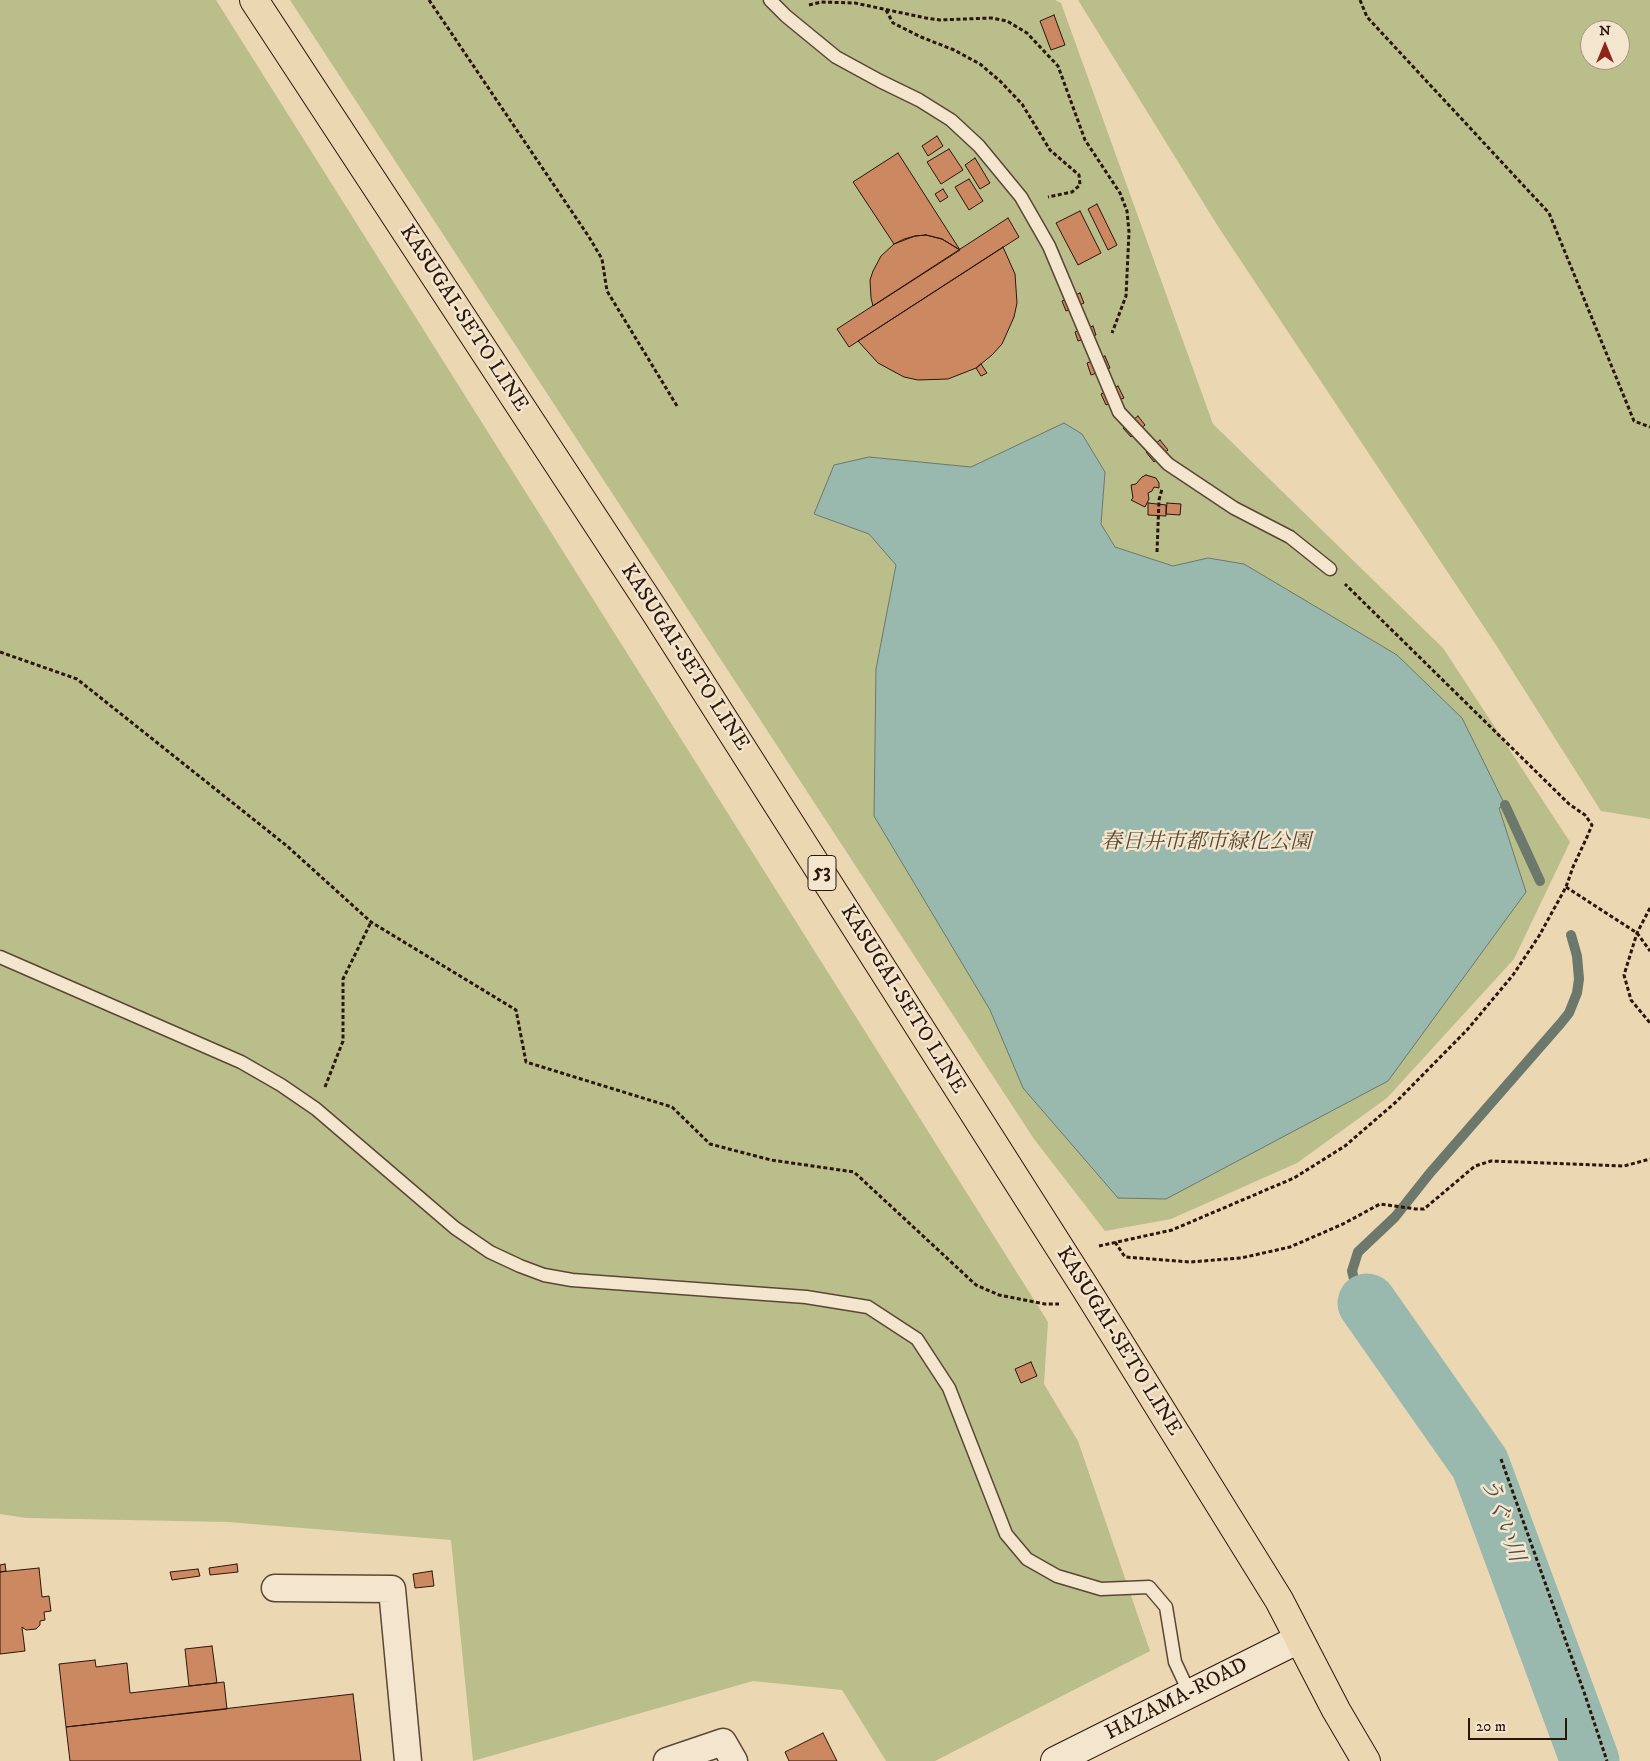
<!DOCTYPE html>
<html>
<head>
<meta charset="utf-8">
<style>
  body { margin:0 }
  #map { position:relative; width:1650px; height:1761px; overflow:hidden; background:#ecd7b3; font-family:"IM FELL DW Pica",serif }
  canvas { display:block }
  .north { position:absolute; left:1580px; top:20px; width:50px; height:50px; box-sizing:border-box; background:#f3e5ce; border:1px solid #a39280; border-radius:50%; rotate:0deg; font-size:14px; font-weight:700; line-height:20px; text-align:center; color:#2b160c }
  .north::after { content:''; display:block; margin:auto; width:18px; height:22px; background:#8f2418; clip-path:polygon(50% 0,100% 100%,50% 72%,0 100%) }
  .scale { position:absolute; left:1468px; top:1718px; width:99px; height:22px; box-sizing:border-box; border:2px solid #2b160c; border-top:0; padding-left:6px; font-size:15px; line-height:18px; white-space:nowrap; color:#2b160c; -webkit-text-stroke:4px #f3e5ce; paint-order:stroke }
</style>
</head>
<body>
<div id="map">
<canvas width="1650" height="1761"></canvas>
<div class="north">N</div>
<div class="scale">20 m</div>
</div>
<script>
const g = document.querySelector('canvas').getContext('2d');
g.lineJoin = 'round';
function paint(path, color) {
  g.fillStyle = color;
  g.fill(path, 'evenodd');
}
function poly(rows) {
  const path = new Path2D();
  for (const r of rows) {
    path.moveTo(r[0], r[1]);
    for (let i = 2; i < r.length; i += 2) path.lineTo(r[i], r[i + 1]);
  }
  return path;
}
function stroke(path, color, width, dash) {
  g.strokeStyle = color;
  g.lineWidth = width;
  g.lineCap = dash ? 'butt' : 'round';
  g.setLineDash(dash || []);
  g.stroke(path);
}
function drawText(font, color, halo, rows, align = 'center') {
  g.font = font + ' "IM FELL DW Pica","Noto Serif JP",serif';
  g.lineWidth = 5;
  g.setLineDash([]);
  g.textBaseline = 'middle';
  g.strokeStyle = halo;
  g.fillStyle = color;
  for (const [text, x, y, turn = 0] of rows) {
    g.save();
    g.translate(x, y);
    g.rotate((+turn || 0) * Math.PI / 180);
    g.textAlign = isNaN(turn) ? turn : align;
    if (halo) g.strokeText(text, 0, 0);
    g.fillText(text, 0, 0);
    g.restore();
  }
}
paint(poly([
  [0,0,216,0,1048,1322,1044,1384,1078,1441,1150,1651,935,1761,886,1761,842,1690,753,1681,473,1761,451,1540,228,1522,26,1518,0,1514],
  [290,0,1055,0,1061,3,1213,424,1443,648,1570,842,1514,959,1387,1098,1297,1163,1171,1219,1105,1231,1034,1139],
  [1078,0,1650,0,1650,819,1601,811,1496,645,1219,228],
  [1590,30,1620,30,1620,60,1590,60]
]), '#b9be8b');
const water = poly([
  [1064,423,1082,434,1105,472,1101,524,1115,547,1173,566,1208,558,1244,564,1397,655,1462,718,1505,805,1499,808,1526,892,1388,1081,1166,1199,1118,1198,1023,1088,990,1010,874,816,876,669,896,565,869,534,814,514,834,465,869,457,971,467,1064,423]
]);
paint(water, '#99b9ae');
stroke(water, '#6d786d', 1);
stroke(poly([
  [1505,805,1540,881],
  [1367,1303,1356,1287,1352,1271,1358,1252,1395,1217,1430,1173,1561,1023,1569,1013,1577,993,1579,979,1577,956,1571,935]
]), '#6d786d', 10);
stroke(poly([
  [1367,1303,1480,1464,1590,1761]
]), '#99b9ae', 59);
const building = poly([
  [1054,15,1065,45,1051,50,1040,21,1054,15],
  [937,136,943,146,928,156,922,146,937,136],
  [949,149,963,170,941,184,927,162,949,149],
  [898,153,960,250,942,239,926,235,915,236,894,244,853,182,898,153],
  [975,158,990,183,980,189,965,165,975,158],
  [969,179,983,201,969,210,955,187,969,179],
  [943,189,948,197,940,202,935,194,943,189],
  [1097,204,1117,245,1108,250,1088,209,1097,204],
  [1080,211,1101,253,1078,265,1056,223,1080,211],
  [1008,218,1019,237,849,347,837,329,1008,218],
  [926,235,942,239,960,250,873,306,871,298,870,280,873,271,881,256,894,244,904,239,915,236,926,235],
  [1003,247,1015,274,1017,303,1014,317,1002,344,992,355,976,368,948,379,918,380,904,377,878,363,858,341,1003,247],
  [1080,293,1084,303,1066,311,1062,301,1080,293],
  [1093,326,1096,335,1078,341,1075,332,1093,326],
  [1105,356,1110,368,1091,375,1087,363,1105,356],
  [981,364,987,373,981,376,976,368,981,364],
  [1118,386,1124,398,1106,405,1101,394,1118,386],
  [1138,416,1145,425,1131,437,1123,428,1138,416],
  [1160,440,1168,450,1154,462,1146,452,1160,440],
  [1146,475,1156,478,1159,483,1159,488,1154,487,1152,491,1148,493,1149,499,1145,507,1131,500,1133,498,1131,485,1136,484,1142,477,1146,475],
  [1148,503,1166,505,1166,516,1148,515,1148,503],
  [1167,503,1181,504,1180,515,1166,514,1167,503],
  [1031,1362,1037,1376,1021,1383,1015,1369,1031,1362],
  [5,1564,6,1571,0,1572,0,1565,5,1564],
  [237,1564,238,1572,210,1575,209,1568,237,1564],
  [39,1568,42,1597,49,1596,51,1611,44,1612,45,1620,40,1621,40,1625,36,1629,26,1630,22,1627,25,1651,0,1654,0,1572,39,1568],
  [198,1569,200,1576,172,1580,170,1572,198,1569],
  [432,1571,434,1586,415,1588,413,1574,432,1571],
  [212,1646,217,1683,189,1686,185,1649,212,1646],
  [95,1660,96,1667,127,1663,130,1693,224,1682,227,1709,66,1727,59,1664,95,1660],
  [353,1694,361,1761,70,1761,66,1727,353,1694],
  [823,1733,837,1761,789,1761,785,1752,823,1733]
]);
paint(building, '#cb8861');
stroke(building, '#2b160c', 1);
const lane = poly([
  [770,0,786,16,836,57,880,81,919,100,951,120,979,146,1021,197,1049,246,1119,412,1168,464,1234,508,1290,537,1330,569],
  [0,957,241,1062,281,1085,316,1109,455,1228,490,1252,520,1266,544,1275,572,1280,806,1297,868,1307,917,1339,949,1388,1006,1534,1027,1559,1057,1576,1101,1589,1149,1587,1166,1607,1175,1662,1190,1694]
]);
const street = poly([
  [275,1588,392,1589,408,1761],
  [667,1761,723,1742,734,1761]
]);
const secondary = poly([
  [1055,1761,1299,1639]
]);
const primary = poly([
  [254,0,656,613,1086,1289,1279,1600,1336,1710,1366,1761]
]);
stroke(lane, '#5b4636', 15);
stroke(street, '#5b4636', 29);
stroke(secondary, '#2b160c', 30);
stroke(primary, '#2b160c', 30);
stroke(poly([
  [429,0,589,237,602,259,607,291,677,406],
  [1360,0,1367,17,1549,213,1634,421,1650,427],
  [809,5,821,2,855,3,926,18,940,20,991,18,1007,21,1027,33,1058,66,1085,140,1120,193,1127,211,1129,232,1126,296,1112,333],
  [886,10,893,23,921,37,954,50,980,64,1000,81,1022,104,1050,150,1079,175,1080,185,1072,192,1048,197],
  [1157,552,1159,500,1162,489],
  [0,652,77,679,287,846,371,922,516,1010,526,1062,672,1107,710,1144,771,1160,854,1172,976,1285,999,1295,1045,1304,1059,1304],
  [1566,887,1637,933,1650,951],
  [1650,908,1637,933,1624,975,1631,1000,1650,1023],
  [325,1087,343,1041,343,979,371,922],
  [1115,1242,1125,1257,1190,1262,1241,1258,1290,1247,1343,1224,1380,1204,1416,1209,1424,1209,1475,1166,1491,1161,1624,1166,1650,1159],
  [1099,1246,1172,1230,1294,1178,1345,1146,1396,1102,1467,1030,1513,975,1539,936,1566,887,1573,867,1587,837,1592,825,1585,815,1569,804,1345,584],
  [1501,1459,1584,1692,1607,1761]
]), '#2b160c', 3, [4, 2.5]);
stroke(lane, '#f3e5ce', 12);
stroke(street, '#f3e5ce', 26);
stroke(secondary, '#f3e5ce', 28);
stroke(primary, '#ecd7b3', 28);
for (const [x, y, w] of [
  [822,873,28]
]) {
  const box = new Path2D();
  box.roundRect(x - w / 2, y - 17.5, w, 35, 4);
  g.fillStyle = '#f3e5ce';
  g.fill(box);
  stroke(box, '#2b160c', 1);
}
drawText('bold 20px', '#2b160c', null, [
  ["53",822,873]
]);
drawText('21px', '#2b160c', '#f3e5ce', [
  ["KASUGAI-SETO LINE",463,319,57],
  ["KASUGAI-SETO LINE",684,658,57],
  ["KASUGAI-SETO LINE",902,1000,58],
  ["KASUGAI-SETO LINE",1118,1342,58],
  ["HAZAMA-ROAD",1177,1700,-27]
]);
drawText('italic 21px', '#564832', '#f3e5ce', [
  ["春日井市都市緑化公園",1206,844]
]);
drawText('italic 22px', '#524f45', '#f3e5ce', [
  ["うぐい川",1501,1520,70]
]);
</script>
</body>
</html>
